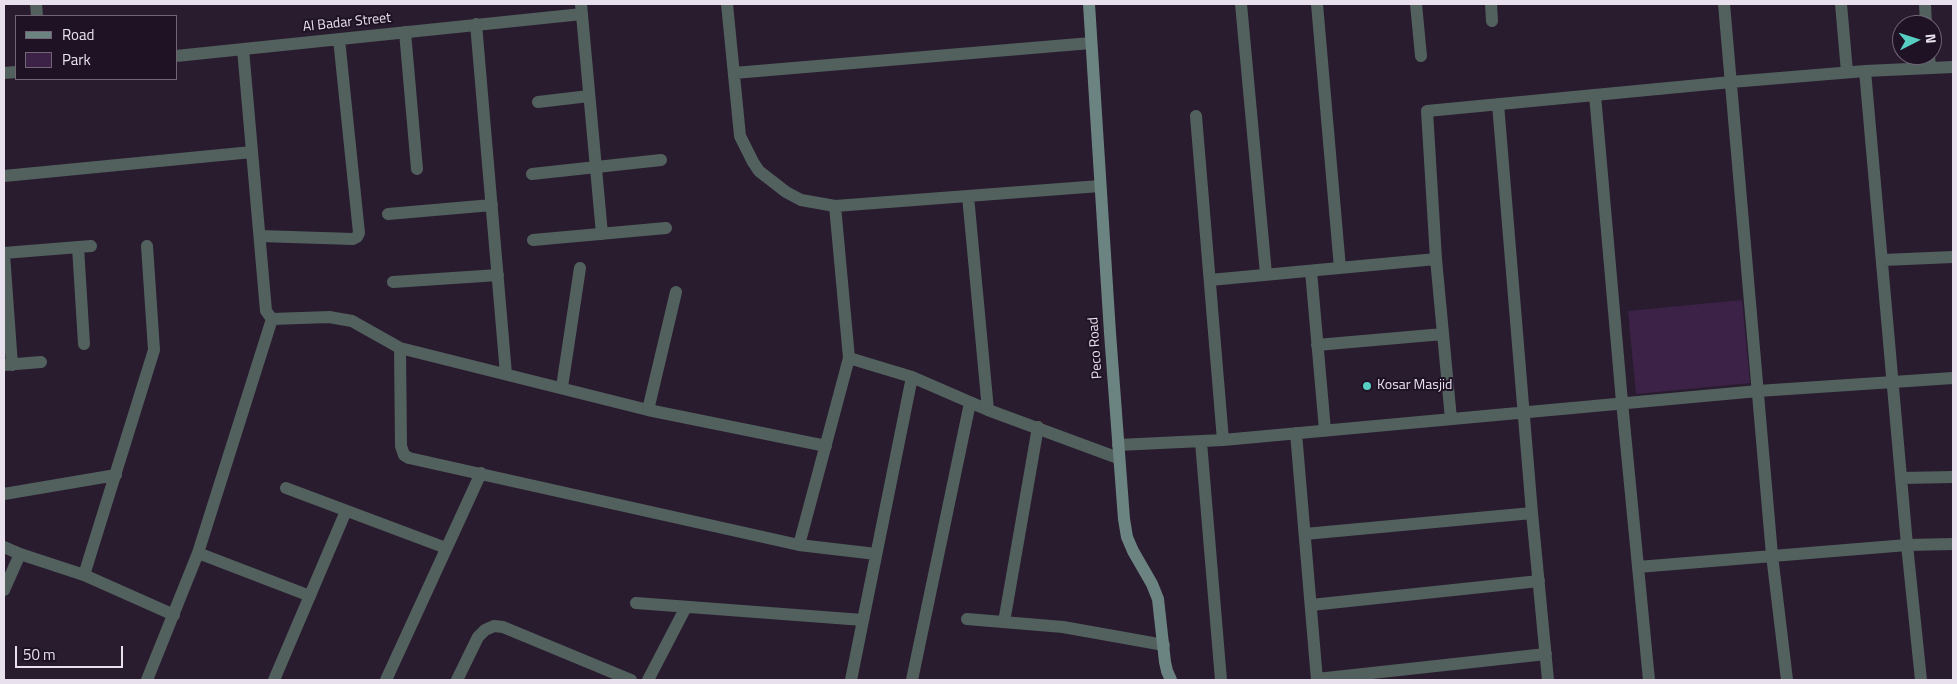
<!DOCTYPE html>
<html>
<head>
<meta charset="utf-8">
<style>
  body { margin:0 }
  #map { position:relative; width:1957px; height:684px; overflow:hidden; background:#291c2f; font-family:"Titillium Web",sans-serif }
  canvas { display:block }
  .frame { position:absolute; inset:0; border:5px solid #e9e0ed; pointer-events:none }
  .legend { position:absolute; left:15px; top:15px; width:162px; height:65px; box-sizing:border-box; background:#1f1225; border:1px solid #706475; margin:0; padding:6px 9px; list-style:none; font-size:15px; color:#e9e0ed }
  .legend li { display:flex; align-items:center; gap:10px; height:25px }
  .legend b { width:25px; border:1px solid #706475 }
  .north { position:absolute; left:1892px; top:15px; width:50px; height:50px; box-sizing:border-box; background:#1f1225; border:1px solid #706475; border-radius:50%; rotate:85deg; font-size:14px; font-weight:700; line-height:20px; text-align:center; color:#e9e0ed }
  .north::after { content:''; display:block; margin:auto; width:18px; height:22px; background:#57cec2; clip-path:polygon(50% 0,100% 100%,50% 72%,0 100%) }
  .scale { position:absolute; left:15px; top:646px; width:108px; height:22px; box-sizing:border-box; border:2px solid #e9e0ed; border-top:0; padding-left:6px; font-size:15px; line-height:18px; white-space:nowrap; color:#e9e0ed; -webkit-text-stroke:4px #1f1225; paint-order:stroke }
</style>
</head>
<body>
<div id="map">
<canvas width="1957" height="684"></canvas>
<div class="frame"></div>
<ul class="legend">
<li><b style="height:6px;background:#6c8481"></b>Road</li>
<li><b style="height:14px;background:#3b2246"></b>Park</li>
</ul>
<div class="north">N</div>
<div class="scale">50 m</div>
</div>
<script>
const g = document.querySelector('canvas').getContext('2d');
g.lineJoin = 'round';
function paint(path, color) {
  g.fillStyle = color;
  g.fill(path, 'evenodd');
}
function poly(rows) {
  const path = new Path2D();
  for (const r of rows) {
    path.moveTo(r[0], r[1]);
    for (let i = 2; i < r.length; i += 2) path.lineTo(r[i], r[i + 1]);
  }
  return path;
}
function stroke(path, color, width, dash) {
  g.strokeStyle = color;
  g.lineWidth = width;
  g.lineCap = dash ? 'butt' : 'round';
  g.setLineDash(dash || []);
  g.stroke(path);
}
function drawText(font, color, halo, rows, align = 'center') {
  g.font = font + ' "Titillium Web",sans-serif';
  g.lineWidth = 4;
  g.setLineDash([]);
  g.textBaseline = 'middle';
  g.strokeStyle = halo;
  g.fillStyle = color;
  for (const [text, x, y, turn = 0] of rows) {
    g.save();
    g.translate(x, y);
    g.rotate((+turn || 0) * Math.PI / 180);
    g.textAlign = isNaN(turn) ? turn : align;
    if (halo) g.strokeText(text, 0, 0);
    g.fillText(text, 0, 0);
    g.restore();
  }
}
paint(poly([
  [1742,300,1750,383,1636,394,1628,311]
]), '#3b2246');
stroke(poly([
  [36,4,37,16],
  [581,4,602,234],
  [727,4,740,136,753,162,759,171,786,192,801,200,835,206,1100,186],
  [1241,4,1266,274],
  [1317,4,1340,268],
  [1416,4,1421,56],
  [1491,4,1492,21],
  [1724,4,1772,555,1787,680],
  [1841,4,1847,72],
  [1925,4,1926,25],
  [476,24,506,374],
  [405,32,417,169],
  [243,49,266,311,272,319],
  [1929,55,1930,68],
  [176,56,582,14],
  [1865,71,1907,545,1921,680],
  [4,73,16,72],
  [734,73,1091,43],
  [1595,95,1622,402,1649,680],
  [538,102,589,96],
  [1498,104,1532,513,1548,680],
  [1196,116,1223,440],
  [532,174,661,160],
  [4,176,252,152],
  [968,196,988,410],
  [388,214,492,205],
  [260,236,353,239,357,237,359,233,339,39],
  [533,240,666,228],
  [78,247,84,344],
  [4,253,91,246],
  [4,254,12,365],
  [1883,260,1953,257],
  [1311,271,1325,430],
  [1210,280,1436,259],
  [393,282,498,275],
  [272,319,329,317,352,321,400,348,648,410,826,446],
  [1317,345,1443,334],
  [400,348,401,446,404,455,409,458,799,545,876,554],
  [849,358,912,377,988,410,1118,458],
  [4,365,41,362],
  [562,387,580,268],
  [648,410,676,292],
  [1451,419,1436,259,1427,111,1731,82,1865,71,1953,67],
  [1296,433,1317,680],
  [1201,442,1221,680],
  [1118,445,1223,440,1758,391,1953,378],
  [1901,478,1953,477],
  [286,488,446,548],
  [4,494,116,475],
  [1305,534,1532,513],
  [799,545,849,358,835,206],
  [4,547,20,554,84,575,174,615],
  [198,553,310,596],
  [1638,567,1907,545,1953,544],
  [84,575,154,350,147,246],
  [4,590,20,554],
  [636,603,863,620],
  [1311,605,1539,581],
  [967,619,1063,627,1164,645],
  [1004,622,1038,427],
  [1317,679,1546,654],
  [147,680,198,553,272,319],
  [274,680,346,511],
  [386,680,481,473],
  [457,680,478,637,485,630,494,626,503,627,631,680],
  [648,680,686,607],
  [851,680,912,377],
  [912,680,970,403]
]), '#52615e', 12);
stroke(poly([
  [1089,4,1110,333,1124,519,1127,537,1133,551,1152,584,1158,599,1165,662,1167,671,1171,680]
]), '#6c8481', 12);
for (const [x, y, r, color] of [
  [1367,386,5,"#57cec2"]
]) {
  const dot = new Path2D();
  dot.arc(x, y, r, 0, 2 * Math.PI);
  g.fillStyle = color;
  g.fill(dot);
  stroke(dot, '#1f1225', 2);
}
drawText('14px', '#e9e0ed', '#1f1225', [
  ["Al Badar Street",347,23,-6],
  ["Peco Road",1096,348,-94]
]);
drawText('14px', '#e9e0ed', '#1f1225', [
  ["Kosar Masjid",1377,386]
], 'left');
</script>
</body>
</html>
